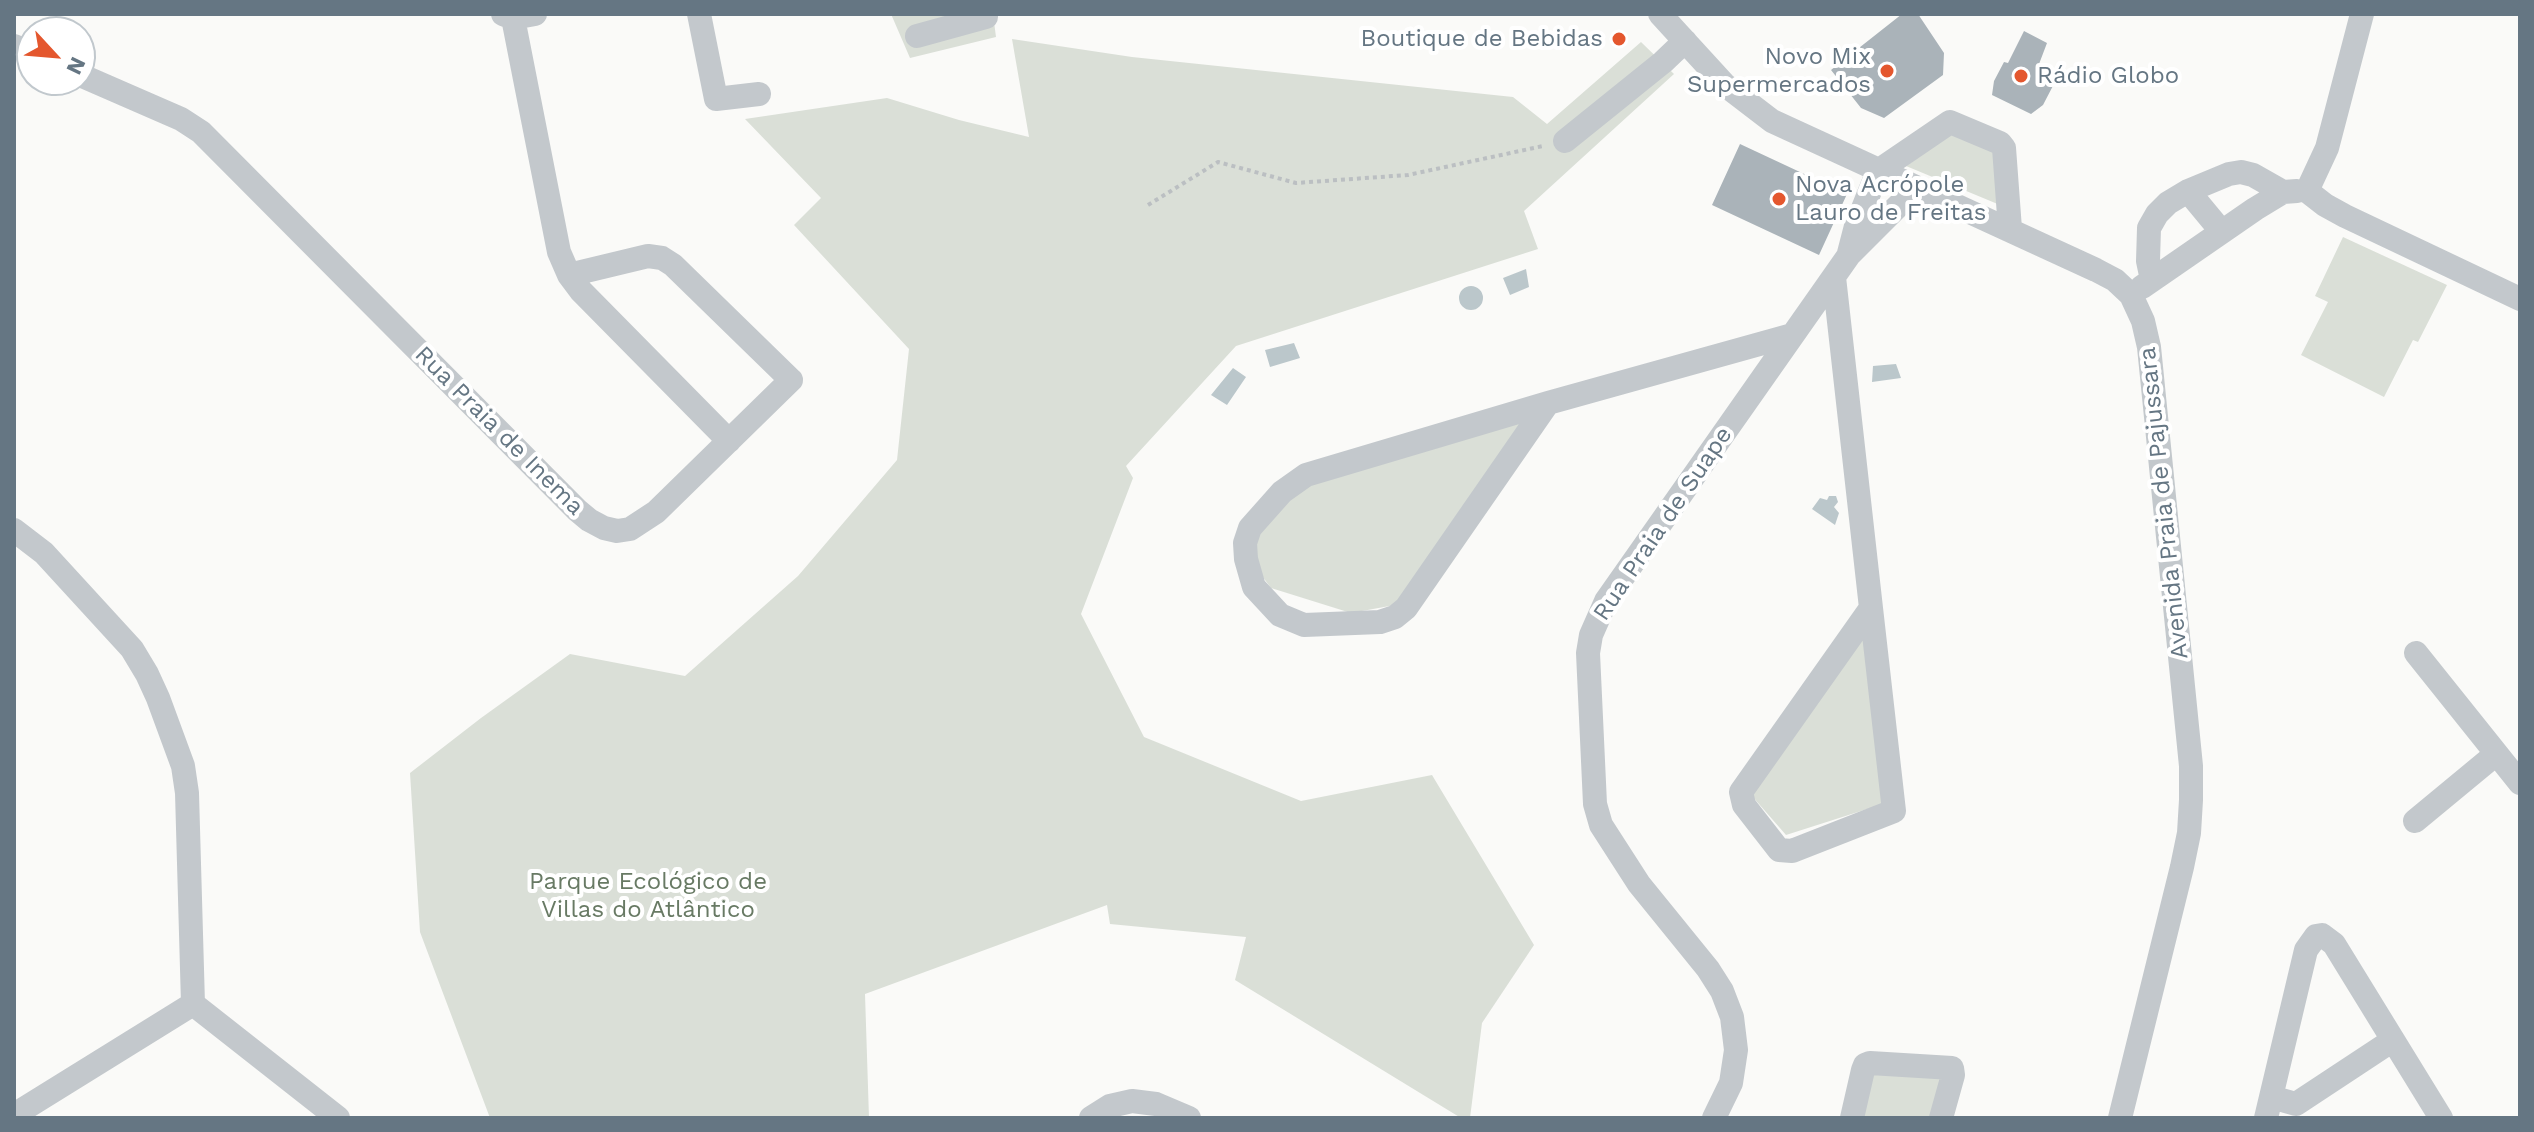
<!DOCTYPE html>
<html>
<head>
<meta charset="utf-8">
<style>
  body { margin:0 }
  #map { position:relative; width:2534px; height:1132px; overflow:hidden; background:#fafaf8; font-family:"Work Sans",sans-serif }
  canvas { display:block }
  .frame { position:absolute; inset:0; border:16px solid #657683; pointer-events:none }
  .north { position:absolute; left:16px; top:16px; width:80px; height:80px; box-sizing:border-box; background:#fff; border:2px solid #c1c8cd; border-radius:50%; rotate:116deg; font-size:22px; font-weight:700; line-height:32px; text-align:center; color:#657683 }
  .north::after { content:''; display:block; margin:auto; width:28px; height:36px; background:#e4572e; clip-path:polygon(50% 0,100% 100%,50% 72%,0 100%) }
</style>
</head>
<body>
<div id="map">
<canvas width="2534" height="1132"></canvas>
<div class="frame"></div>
<div class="north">N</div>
</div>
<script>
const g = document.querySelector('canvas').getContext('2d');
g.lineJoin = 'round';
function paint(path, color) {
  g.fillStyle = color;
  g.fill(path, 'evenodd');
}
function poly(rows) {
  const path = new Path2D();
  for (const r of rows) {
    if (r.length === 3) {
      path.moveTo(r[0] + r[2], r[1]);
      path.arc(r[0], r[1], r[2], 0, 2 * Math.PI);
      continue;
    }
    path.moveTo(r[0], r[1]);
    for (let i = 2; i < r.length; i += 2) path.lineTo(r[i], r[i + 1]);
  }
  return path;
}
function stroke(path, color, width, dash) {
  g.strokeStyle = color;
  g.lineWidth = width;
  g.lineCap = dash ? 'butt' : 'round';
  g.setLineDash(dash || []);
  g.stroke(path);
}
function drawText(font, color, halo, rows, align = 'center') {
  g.font = font + ' "Work Sans",sans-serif';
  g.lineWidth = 8;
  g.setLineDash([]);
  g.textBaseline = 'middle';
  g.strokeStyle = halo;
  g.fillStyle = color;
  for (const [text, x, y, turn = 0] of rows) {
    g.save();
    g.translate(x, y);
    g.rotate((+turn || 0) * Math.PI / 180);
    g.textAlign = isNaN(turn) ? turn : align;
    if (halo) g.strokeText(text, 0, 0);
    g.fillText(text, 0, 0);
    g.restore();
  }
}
paint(poly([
  [891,14,993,14,996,37,910,58],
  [1012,39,1132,57,1513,97,1547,124,1641,42,1674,74,1524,211,1538,249,1236,346,1126,466,1133,478,1081,614,1144,737,1301,801,1432,775,1534,945,1482,1023,1470,1118,1461,1118,1235,980,1246,937,1110,924,1107,905,865,994,869,1118,490,1118,420,932,410,773,481,718,570,654,685,676,798,576,897,460,909,349,794,225,821,198,745,119,887,98,959,120,1029,137],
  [1953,132,1994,150,2000,205,1906,166],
  [2343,237,2447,285,2418,342,2413,340,2384,397,2301,355,2328,302,2315,296],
  [1531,414,1395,605,1351,613,1271,588,1253,564,1254,535,1284,499,1312,480],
  [1865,632,1883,804,1786,835,1752,796],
  [1874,1071,1945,1075,1933,1118,1859,1118]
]), '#dadfd7');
paint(poly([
  [1526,269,1529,287,1510,295,1503,278],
  [1471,298,12],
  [1294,343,1300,358,1270,367,1265,350],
  [1896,364,1901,378,1872,382,1873,366],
  [1233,368,1246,377,1227,405,1211,395],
  [1829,496,1836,496,1838,502,1834,507,1839,513,1835,525,1812,509,1820,498,1827,500]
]), '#bbc7cb');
paint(poly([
  [1902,14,1918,14,1944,53,1943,75,1884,118,1861,108,1831,70],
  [2024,31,2047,43,2036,72,2056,80,2043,105,2031,114,1992,95,1994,81,2004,62,2008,63],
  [1740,144,1847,194,1819,255,1712,205]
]), '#aab3b9');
stroke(poly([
  [1148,205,1218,162,1296,183,1408,175,1543,146]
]), '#bbbfc2', 4, [4, 4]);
stroke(poly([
  [503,14,513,18,535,14],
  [699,14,716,99,759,94],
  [1660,14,1725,85,1772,121,2096,270,2115,280,2131,295,2143,321,2149,347,2191,766,2191,800,2189,833,2182,867,2120,1118],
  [513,18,559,252,569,275,581,291,729,441],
  [917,36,986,17,986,14],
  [14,46,32,54],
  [80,75,181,119,201,132,577,510,589,520,604,528,617,531,630,529,656,512,791,380,673,265,662,258,648,256,569,275],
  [1565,141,1663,62,1685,41],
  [2188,191,2222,232],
  [2307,191,2325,205,2345,216,2520,299],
  [2307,191,2327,148,2362,14],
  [1849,253,1856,226,1878,171,1950,122,2000,143,2004,148,2010,229],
  [1834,277,1871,608,1741,792,1744,805,1779,850,1792,851,1894,811,1871,608],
  [2152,280,2148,261,2149,228,2157,214,2168,203,2188,191,2229,174,2241,172,2253,175,2283,192],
  [2142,287,2255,209,2283,192,2297,191],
  [1548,403,1406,608,1395,617,1380,622,1304,625,1280,615,1254,587,1246,559,1245,543,1250,528,1282,492,1306,475,1548,403,1792,335],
  [14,530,44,553,132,649,147,674,158,698,183,766,187,793,193,1004],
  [2416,653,2520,783],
  [2415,821,2496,754],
  [193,1004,338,1118],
  [2271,1097,2296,1104,2393,1040],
  [14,1115,193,1004],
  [1091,1118,1110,1106,1132,1101,1156,1104,1189,1118],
  [1714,1118,1731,1083,1736,1050,1732,1017,1722,991,1708,969,1639,884,1601,825,1595,804,1588,653,1591,635,1606,601,1849,255,1916,188],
  [1852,1118,1863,1070,1865,1065,1870,1063,1952,1068,1953,1075,1941,1118],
  [2266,1118,2306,950,2316,936,2322,935,2334,944,2441,1118]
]), '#c3c8cc', 24);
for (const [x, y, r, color] of [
  [1619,39,8,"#e4572e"],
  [1887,71,8,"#e4572e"],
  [2021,76,8,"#e4572e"],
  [1779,199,8,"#e4572e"]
]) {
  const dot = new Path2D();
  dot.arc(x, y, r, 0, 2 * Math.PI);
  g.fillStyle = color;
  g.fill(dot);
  stroke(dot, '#fff', 3);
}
drawText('24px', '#657683', '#fff', [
  ["Boutique de Bebidas",1603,39],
  ["Novo Mix",1871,57],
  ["Supermercados",1871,85],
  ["Rádio Globo",2037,76,"left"],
  ["Nova Acrópole",1795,185,"left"],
  ["Lauro de Freitas",1795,213,"left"]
], 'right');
drawText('24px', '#657683', '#fff', [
  ["Rua Praia de Inema",499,431,45],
  ["Avenida Praia de Pajussara",2164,503,-96],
  ["Rua Praia de Suape",1663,524,-56]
]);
drawText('24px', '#687a64', '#fff', [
  ["Parque Ecológico de",648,882],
  ["Villas do Atlântico",648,910]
]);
</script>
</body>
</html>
